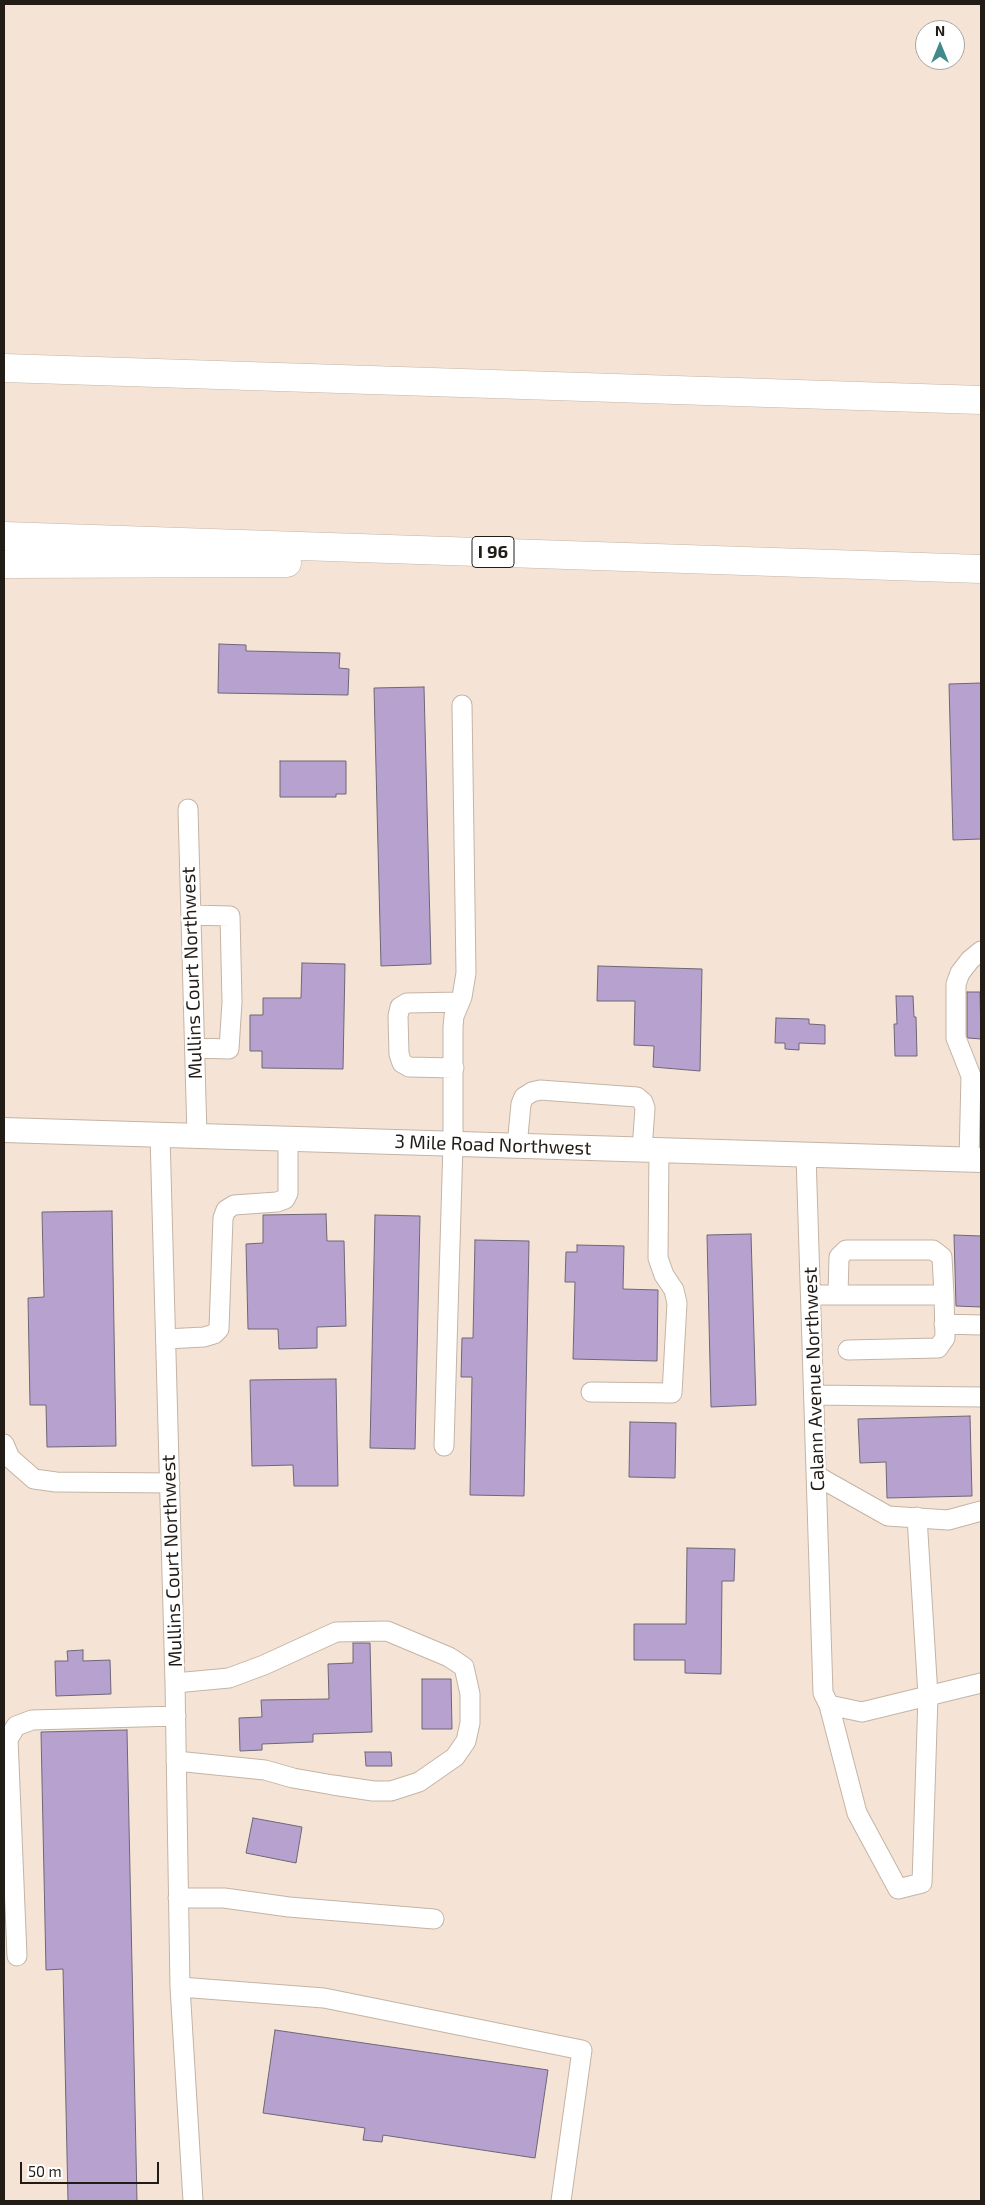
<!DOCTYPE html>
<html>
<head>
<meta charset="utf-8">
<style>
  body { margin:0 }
  #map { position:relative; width:985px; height:2205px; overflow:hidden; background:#f5e4d5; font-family:"Exo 2",sans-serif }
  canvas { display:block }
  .frame { position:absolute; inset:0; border:5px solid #221c17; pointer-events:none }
  .north { position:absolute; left:915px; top:20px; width:50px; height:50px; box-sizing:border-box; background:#fff; border:1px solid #a7a4a2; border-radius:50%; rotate:0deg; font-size:14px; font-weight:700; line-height:20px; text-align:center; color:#221c17 }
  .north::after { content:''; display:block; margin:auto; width:18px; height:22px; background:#418a8c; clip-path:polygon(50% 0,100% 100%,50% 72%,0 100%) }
  .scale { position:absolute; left:20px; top:2162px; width:139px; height:22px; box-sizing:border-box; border:2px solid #221c17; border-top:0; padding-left:6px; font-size:15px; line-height:18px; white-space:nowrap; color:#221c17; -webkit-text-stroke:4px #fff; paint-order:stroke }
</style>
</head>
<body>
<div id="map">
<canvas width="985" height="2205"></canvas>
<div class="frame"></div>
<div class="north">N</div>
<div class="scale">50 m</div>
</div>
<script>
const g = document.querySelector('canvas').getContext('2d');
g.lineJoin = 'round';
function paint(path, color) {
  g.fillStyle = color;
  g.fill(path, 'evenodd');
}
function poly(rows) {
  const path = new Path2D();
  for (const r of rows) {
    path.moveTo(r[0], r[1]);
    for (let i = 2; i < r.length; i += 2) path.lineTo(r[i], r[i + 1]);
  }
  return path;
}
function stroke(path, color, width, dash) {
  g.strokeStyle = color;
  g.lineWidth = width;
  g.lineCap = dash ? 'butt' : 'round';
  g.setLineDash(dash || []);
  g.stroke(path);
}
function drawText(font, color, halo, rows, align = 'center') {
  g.font = font + ' "Exo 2",sans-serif';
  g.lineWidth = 5;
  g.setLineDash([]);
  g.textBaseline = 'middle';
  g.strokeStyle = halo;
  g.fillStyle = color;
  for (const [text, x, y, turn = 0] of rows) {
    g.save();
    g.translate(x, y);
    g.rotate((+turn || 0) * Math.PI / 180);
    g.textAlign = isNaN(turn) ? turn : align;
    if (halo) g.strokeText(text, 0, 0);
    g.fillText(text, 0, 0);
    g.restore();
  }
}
const building = poly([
  [219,644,246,645,246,651,340,653,339,668,349,669,348,695,218,693,219,644],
  [981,683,981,839,953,840,949,684,981,683],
  [424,687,431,964,381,966,374,688,424,687],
  [280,761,346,761,346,794,336,794,336,797,280,797,280,761],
  [302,963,345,964,343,1069,262,1068,262,1051,250,1051,250,1015,263,1015,263,998,301,998,302,963],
  [598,966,702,969,700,1071,653,1067,654,1046,634,1045,635,1001,597,1001,598,966],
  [967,992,980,992,981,1039,968,1038,967,1036,967,992],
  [896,996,913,996,914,1017,916,1017,917,1056,895,1056,894,1024,897,1024,896,996],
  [776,1018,809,1019,809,1024,825,1025,825,1044,799,1043,799,1050,785,1049,785,1043,775,1043,776,1018],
  [112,1211,116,1446,47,1447,46,1405,30,1405,28,1298,44,1297,42,1212,112,1211],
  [326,1214,327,1241,344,1241,346,1326,317,1327,317,1348,279,1349,278,1329,248,1329,246,1244,263,1243,263,1215,326,1214],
  [375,1215,420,1216,415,1449,370,1448,375,1215],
  [751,1234,756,1405,711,1407,707,1235,751,1234],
  [954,1235,981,1236,981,1307,956,1306,954,1235],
  [475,1240,529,1241,524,1496,470,1495,472,1377,461,1377,462,1338,473,1338,475,1240],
  [577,1245,624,1246,623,1289,658,1290,657,1361,573,1359,575,1282,565,1282,566,1252,577,1252,577,1245],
  [336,1379,338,1486,294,1486,293,1465,252,1466,250,1380,336,1379],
  [970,1416,972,1496,887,1498,886,1462,860,1463,858,1419,970,1416],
  [630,1422,676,1423,675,1478,629,1477,630,1422],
  [687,1548,735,1549,734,1581,722,1581,721,1674,685,1673,685,1660,634,1660,634,1624,686,1624,687,1548],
  [353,1643,370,1643,372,1732,313,1734,313,1742,262,1744,262,1750,240,1751,239,1718,262,1717,261,1700,329,1699,328,1664,353,1663,353,1643],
  [83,1650,83,1661,110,1660,111,1694,56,1696,55,1661,68,1661,67,1651,83,1650],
  [422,1679,451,1679,452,1729,422,1729,422,1679],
  [127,1730,137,2201,68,2201,63,1969,46,1970,41,1732,127,1730],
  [365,1752,391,1752,392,1766,366,1766,365,1752],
  [253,1818,302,1827,296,1863,246,1853,253,1818],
  [275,2030,548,2070,535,2158,383,2135,382,2142,363,2140,365,2128,263,2113,275,2030]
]);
paint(building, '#b7a2cf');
stroke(building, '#6d6676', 1);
const minor = poly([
  [188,809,197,1136],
  [191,915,230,916,232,1002,229,1049,195,1048],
  [454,1068,409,1067,402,1063,399,1054,398,1016,400,1007,407,1003,460,1002],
  [160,1135,175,1683,180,1987,193,2201],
  [517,1146,521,1104,524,1097,532,1092,540,1090,637,1097,643,1102,645,1108,642,1150],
  [806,1155,823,1693,829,1705,862,1712,981,1683],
  [969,1160,971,1076,956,1038,956,984,960,973,970,960,981,951],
  [811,1295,944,1295,945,1338,938,1348,848,1350],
  [838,1295,839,1257,846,1250,933,1250,942,1257,944,1295],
  [944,1324,981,1325],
  [166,1339,204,1337,214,1334,219,1329,223,1218,226,1210,234,1205,277,1202,285,1199,288,1193,288,1139],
  [591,1392,672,1393,677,1303,674,1290,664,1275,658,1258,659,1150],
  [814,1395,981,1397],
  [4,1444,10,1458,34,1479,56,1482,170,1483],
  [444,1446,453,1144,453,1027,454,1016,462,997,466,973,462,705],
  [817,1476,888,1516,948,1520,981,1511],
  [175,1683,229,1678,264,1665,336,1632,387,1631,449,1657,464,1667,470,1694,470,1723,466,1741,455,1757,419,1782,391,1791,373,1791,333,1785,293,1778,265,1770,176,1761],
  [829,1705,857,1813,898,1889,922,1883,928,1696,917,1517],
  [4,1739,8,1739,16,1726,32,1720,176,1716],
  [8,1739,17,1956],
  [178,1898,224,1898,289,1907,434,1919],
  [180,1987,324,1998,582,2050,561,2201]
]);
const major = poly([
  [4,1130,981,1160]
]);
const highway = poly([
  [4,368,981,400],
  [4,536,981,569],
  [4,564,287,563]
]);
stroke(minor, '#c4b4a5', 21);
stroke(major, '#c4b4a5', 26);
stroke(highway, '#c4b4a5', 29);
stroke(minor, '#fff', 19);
stroke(major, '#fff', 24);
stroke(highway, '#fff', 28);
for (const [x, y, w] of [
  [493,552,42]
]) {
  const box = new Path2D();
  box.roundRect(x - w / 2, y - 15.5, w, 31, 4);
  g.fillStyle = '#fff';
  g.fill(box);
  stroke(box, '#221c17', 1);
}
drawText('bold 18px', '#221c17', null, [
  ["I 96",493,552]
]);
drawText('19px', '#221c17', '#fff', [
  ["Mullins Court Northwest",192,973,-92],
  ["3 Mile Road Northwest",493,1145,2],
  ["Calann Avenue Northwest",814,1379,-92],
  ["Mullins Court Northwest",172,1561,-92]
]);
</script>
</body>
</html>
